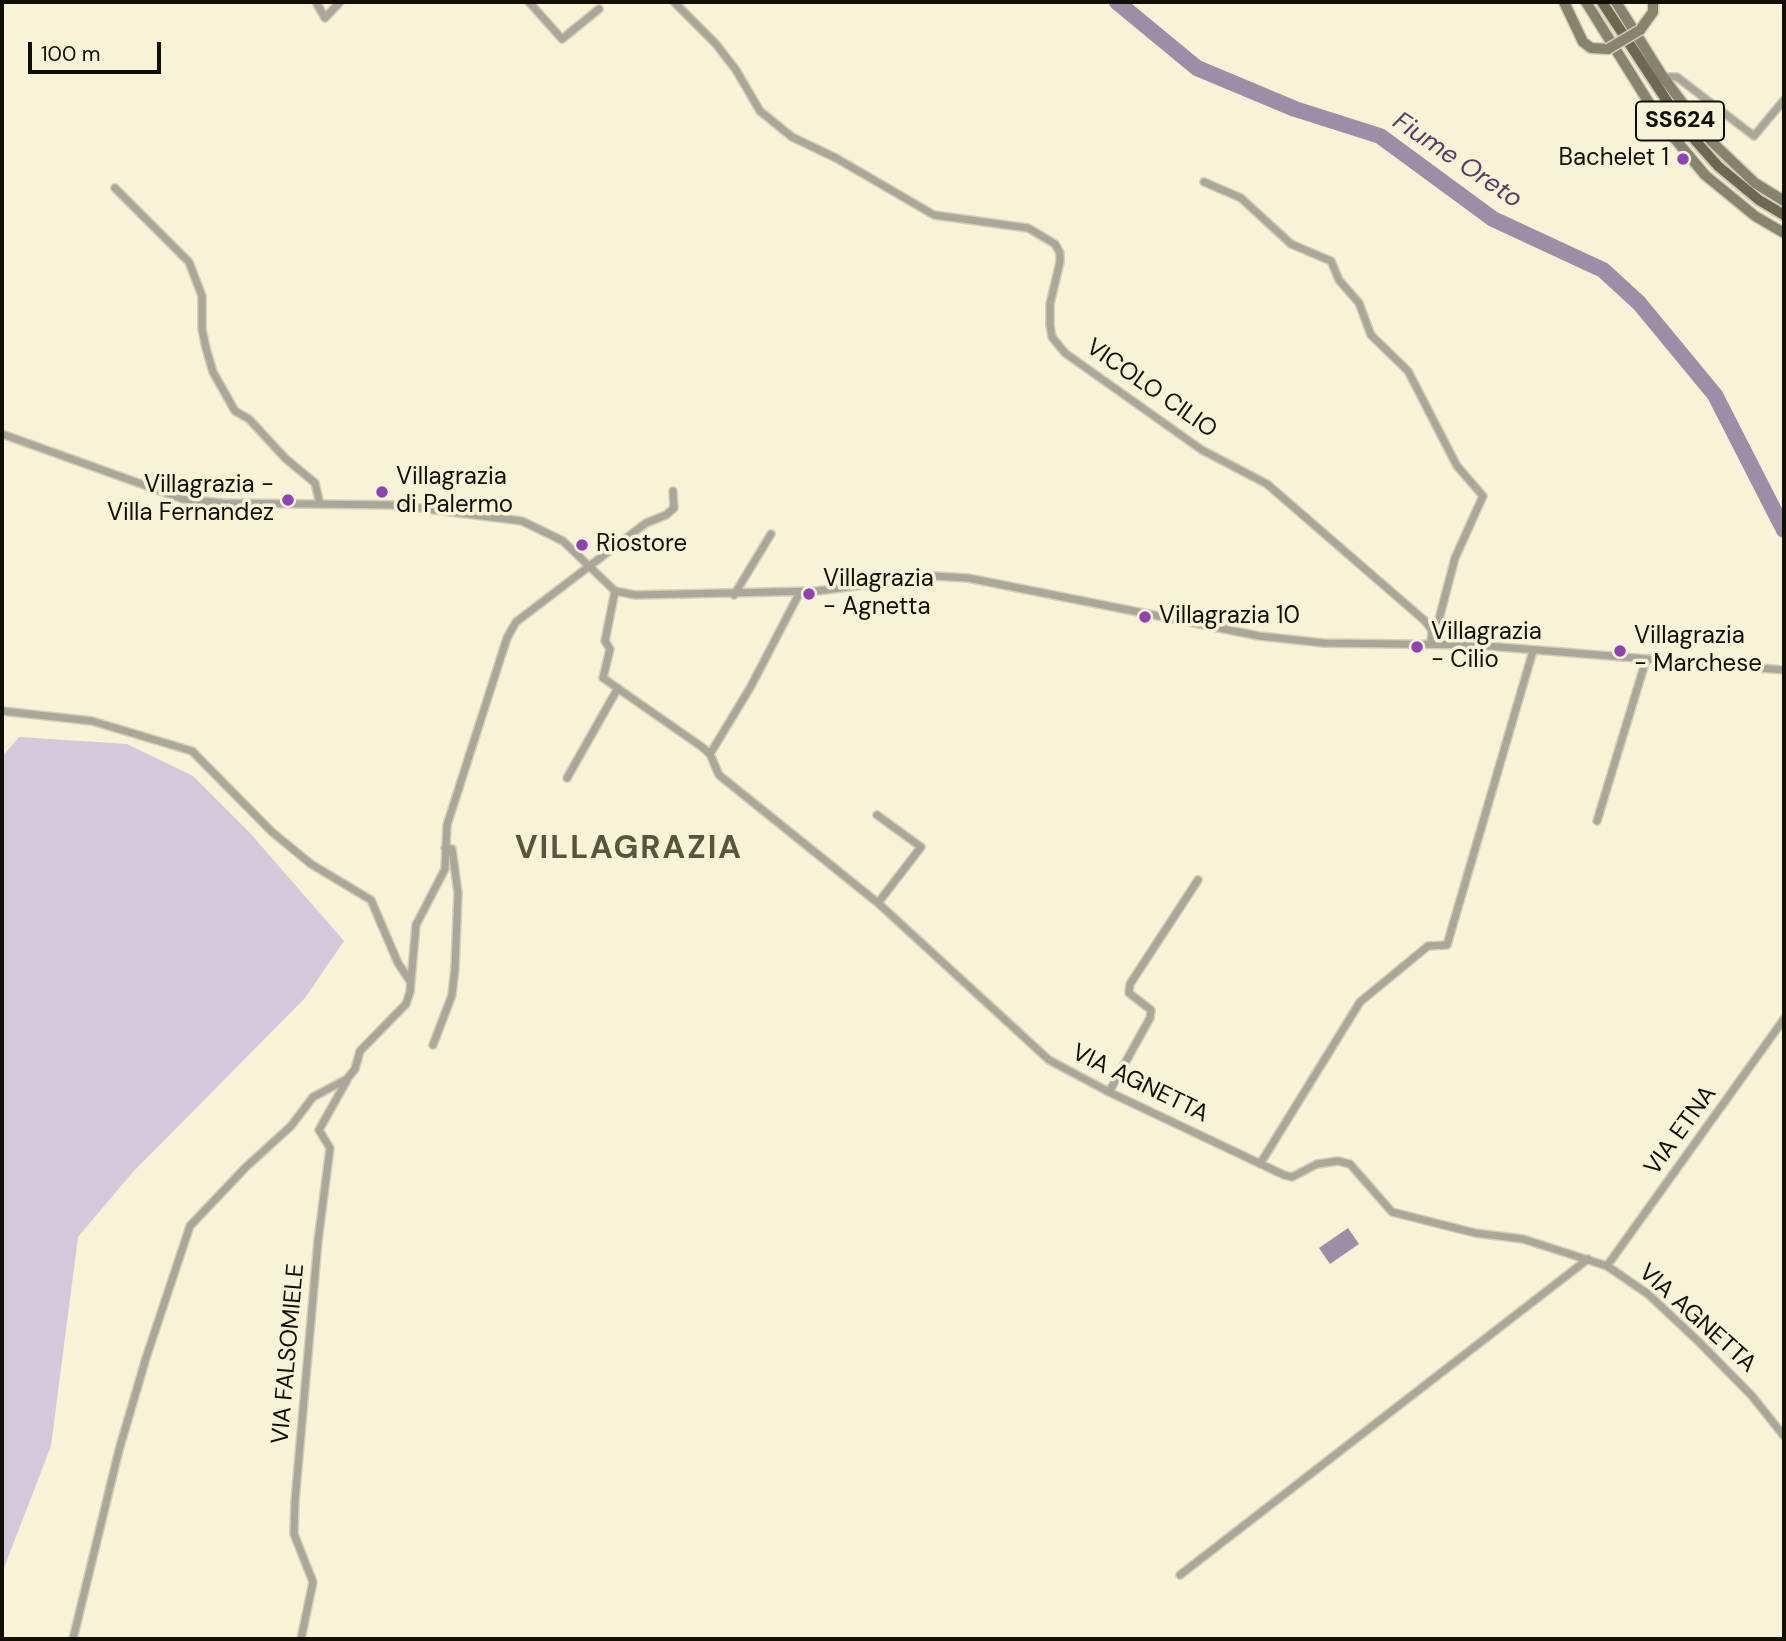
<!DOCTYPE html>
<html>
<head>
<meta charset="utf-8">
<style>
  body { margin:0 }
  #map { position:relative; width:1786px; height:1641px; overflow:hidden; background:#f8f3d7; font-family:"DM Sans",sans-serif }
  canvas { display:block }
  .frame { position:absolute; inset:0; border:4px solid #100f06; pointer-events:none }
  .scale { position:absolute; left:28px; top:42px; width:133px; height:32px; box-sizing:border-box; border:4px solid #100f06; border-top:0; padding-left:9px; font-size:21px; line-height:24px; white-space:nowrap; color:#100f06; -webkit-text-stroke:5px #f8f3d7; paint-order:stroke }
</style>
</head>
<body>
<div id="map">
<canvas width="1786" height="1641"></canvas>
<div class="frame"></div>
<div class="scale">100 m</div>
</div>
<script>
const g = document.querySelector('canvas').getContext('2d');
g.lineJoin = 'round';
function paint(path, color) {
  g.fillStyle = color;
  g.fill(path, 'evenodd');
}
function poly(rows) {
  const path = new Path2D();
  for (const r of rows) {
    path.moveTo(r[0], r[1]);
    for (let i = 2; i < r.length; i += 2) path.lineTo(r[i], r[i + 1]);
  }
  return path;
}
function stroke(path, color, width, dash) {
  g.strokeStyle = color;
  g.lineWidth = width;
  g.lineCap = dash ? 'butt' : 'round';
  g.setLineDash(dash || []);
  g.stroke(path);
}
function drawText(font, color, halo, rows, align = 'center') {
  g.font = font + ' "DM Sans",sans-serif';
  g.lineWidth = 7;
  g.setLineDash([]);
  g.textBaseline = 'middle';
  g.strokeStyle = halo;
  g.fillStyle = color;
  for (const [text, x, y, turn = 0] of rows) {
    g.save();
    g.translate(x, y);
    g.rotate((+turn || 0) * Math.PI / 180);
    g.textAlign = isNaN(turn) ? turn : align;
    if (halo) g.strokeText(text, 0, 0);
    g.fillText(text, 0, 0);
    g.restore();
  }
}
paint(poly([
  [19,737,127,744,193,776,250,833,344,941,305,998,132,1173,78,1237,51,1446,2,1573,2,757]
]), '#d4c8db');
paint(poly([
  [1348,1228,1359,1244,1330,1264,1319,1248]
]), '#9e8da7');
stroke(poly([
  [1117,2,1197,68,1295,109,1380,136,1493,219,1603,270,1639,303,1715,395,1784,530]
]), '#9e8da7', 16);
const street = poly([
  [316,2,325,18,340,2],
  [529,2,562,39,599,9],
  [674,2,716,44,736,70,760,111,792,137,836,158,934,215,1028,228,1055,244,1060,253,1060,262,1050,304,1050,325,1052,337,1065,353,1202,450,1267,484,1424,620,1432,630,1431,642],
  [1663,77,1677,77,1754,136,1784,100],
  [1204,182,1241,198,1291,244,1331,261,1339,280,1359,303,1371,335,1408,371,1457,466,1483,496,1455,558,1438,623,1432,630],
  [115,188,189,262,202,296,202,329,206,348,213,372,235,411,249,419,285,458,315,483,320,504],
  [2,434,183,499,222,503,396,505,522,521,563,541,615,591,635,595,817,591,933,576,968,578,1259,636,1324,643,1475,645,1784,670],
  [615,591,605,641,610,649,603,678,702,747,710,754,719,775,878,903,1049,1060,1109,1092,1284,1175,1292,1177,1317,1164,1338,1161,1350,1164,1392,1212,1475,1233,1523,1239,1607,1266,1648,1294,1699,1342,1752,1396,1784,1436],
  [734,595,771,534],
  [2,711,92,721,192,751,272,832,311,864,371,900,398,963,410,981],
  [710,754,750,688,800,592],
  [567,778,618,688],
  [877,815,921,847,878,903],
  [1597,821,1646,660],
  [433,1045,452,995,455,968,458,893,452,849,445,848],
  [1109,1092,1150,1018,1151,1010,1129,993,1130,984,1198,880],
  [1260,1164,1360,1002,1428,946,1447,945,1533,651],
  [1607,1266,1784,1019],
  [1180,1575,1588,1259],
  [73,1639,119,1450,146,1358,190,1226,246,1167,291,1126,313,1097,347,1079,355,1069,360,1051,406,1004,410,992,416,925,445,869,447,825,507,638,516,622,646,523,666,515,674,508,673,491],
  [301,1639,313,1582,294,1534,295,1501,318,1241,330,1148,319,1130,347,1080]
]);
const secondary = poly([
  [1564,2,1583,42,1591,48,1608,49],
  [1586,2,1661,122,1705,175,1755,216,1784,233],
  [1616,2,1663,77,1711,141,1755,183,1784,201],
  [1640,30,1653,12,1653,2]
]);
const primary = poly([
  [1602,2,1686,130,1718,166,1759,200,1784,215]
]);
stroke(street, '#d3cfb6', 10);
stroke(secondary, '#d3cfb6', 13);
stroke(primary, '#d3cfb6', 14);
stroke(street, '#a9a79a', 7);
stroke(secondary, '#86836f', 10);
stroke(primary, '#6d6951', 10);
const secondaryBridge = poly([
  [1608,49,1640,30]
]);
stroke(secondaryBridge, '#d3cfb6', 13, []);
stroke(secondaryBridge, '#86836f', 10);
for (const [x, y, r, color] of [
  [1683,159,7,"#9041b2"],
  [382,492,7,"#9041b2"],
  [288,500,7,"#9041b2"],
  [582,545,7,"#9041b2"],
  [809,594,7,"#9041b2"],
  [1145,617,7,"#9041b2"],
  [1417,647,7,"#9041b2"],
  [1620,651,7,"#9041b2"]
]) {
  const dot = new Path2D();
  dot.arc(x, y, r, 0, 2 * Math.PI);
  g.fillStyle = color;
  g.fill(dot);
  stroke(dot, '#f8f3d7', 2.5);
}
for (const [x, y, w] of [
  [1680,121,88]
]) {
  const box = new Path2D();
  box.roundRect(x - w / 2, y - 19.5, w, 39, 5);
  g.fillStyle = '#f8f3d7';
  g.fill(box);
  stroke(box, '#100f06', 2);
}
drawText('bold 23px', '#100f06', null, [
  ["SS624",1680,121]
]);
drawText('24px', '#100f06', '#f8f3d7', [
  ["Bachelet 1",1669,159,"right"],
  ["Villagrazia",396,478],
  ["di Palermo",396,506],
  ["Villagrazia -",274,486,"right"],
  ["Villa Fernandez",274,514,"right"],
  ["Riostore",596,545],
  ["Villagrazia",823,580],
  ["- Agnetta",823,608],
  ["Villagrazia 10",1159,617],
  ["Villagrazia",1431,633],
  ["- Cilio",1431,661],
  ["Villagrazia",1634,637],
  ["- Marchese",1634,665]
], 'left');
drawText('24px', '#100f06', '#f8f3d7', [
  ["VICOLO CILIO",1151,389,35],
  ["VIA AGNETTA",1140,1084,26],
  ["VIA ETNA",1681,1131,-54],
  ["VIA AGNETTA",1697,1319,42],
  ["VIA FALSOMIELE",289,1354,-85]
]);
drawText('italic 26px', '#573c63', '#f8f3d7', [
  ["Fiume Oreto",1457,161,34]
]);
g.letterSpacing = '2px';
drawText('bold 32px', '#59543c', '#f8f3d7', [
  ["VILLAGRAZIA",629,850]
]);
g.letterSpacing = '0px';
</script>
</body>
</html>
